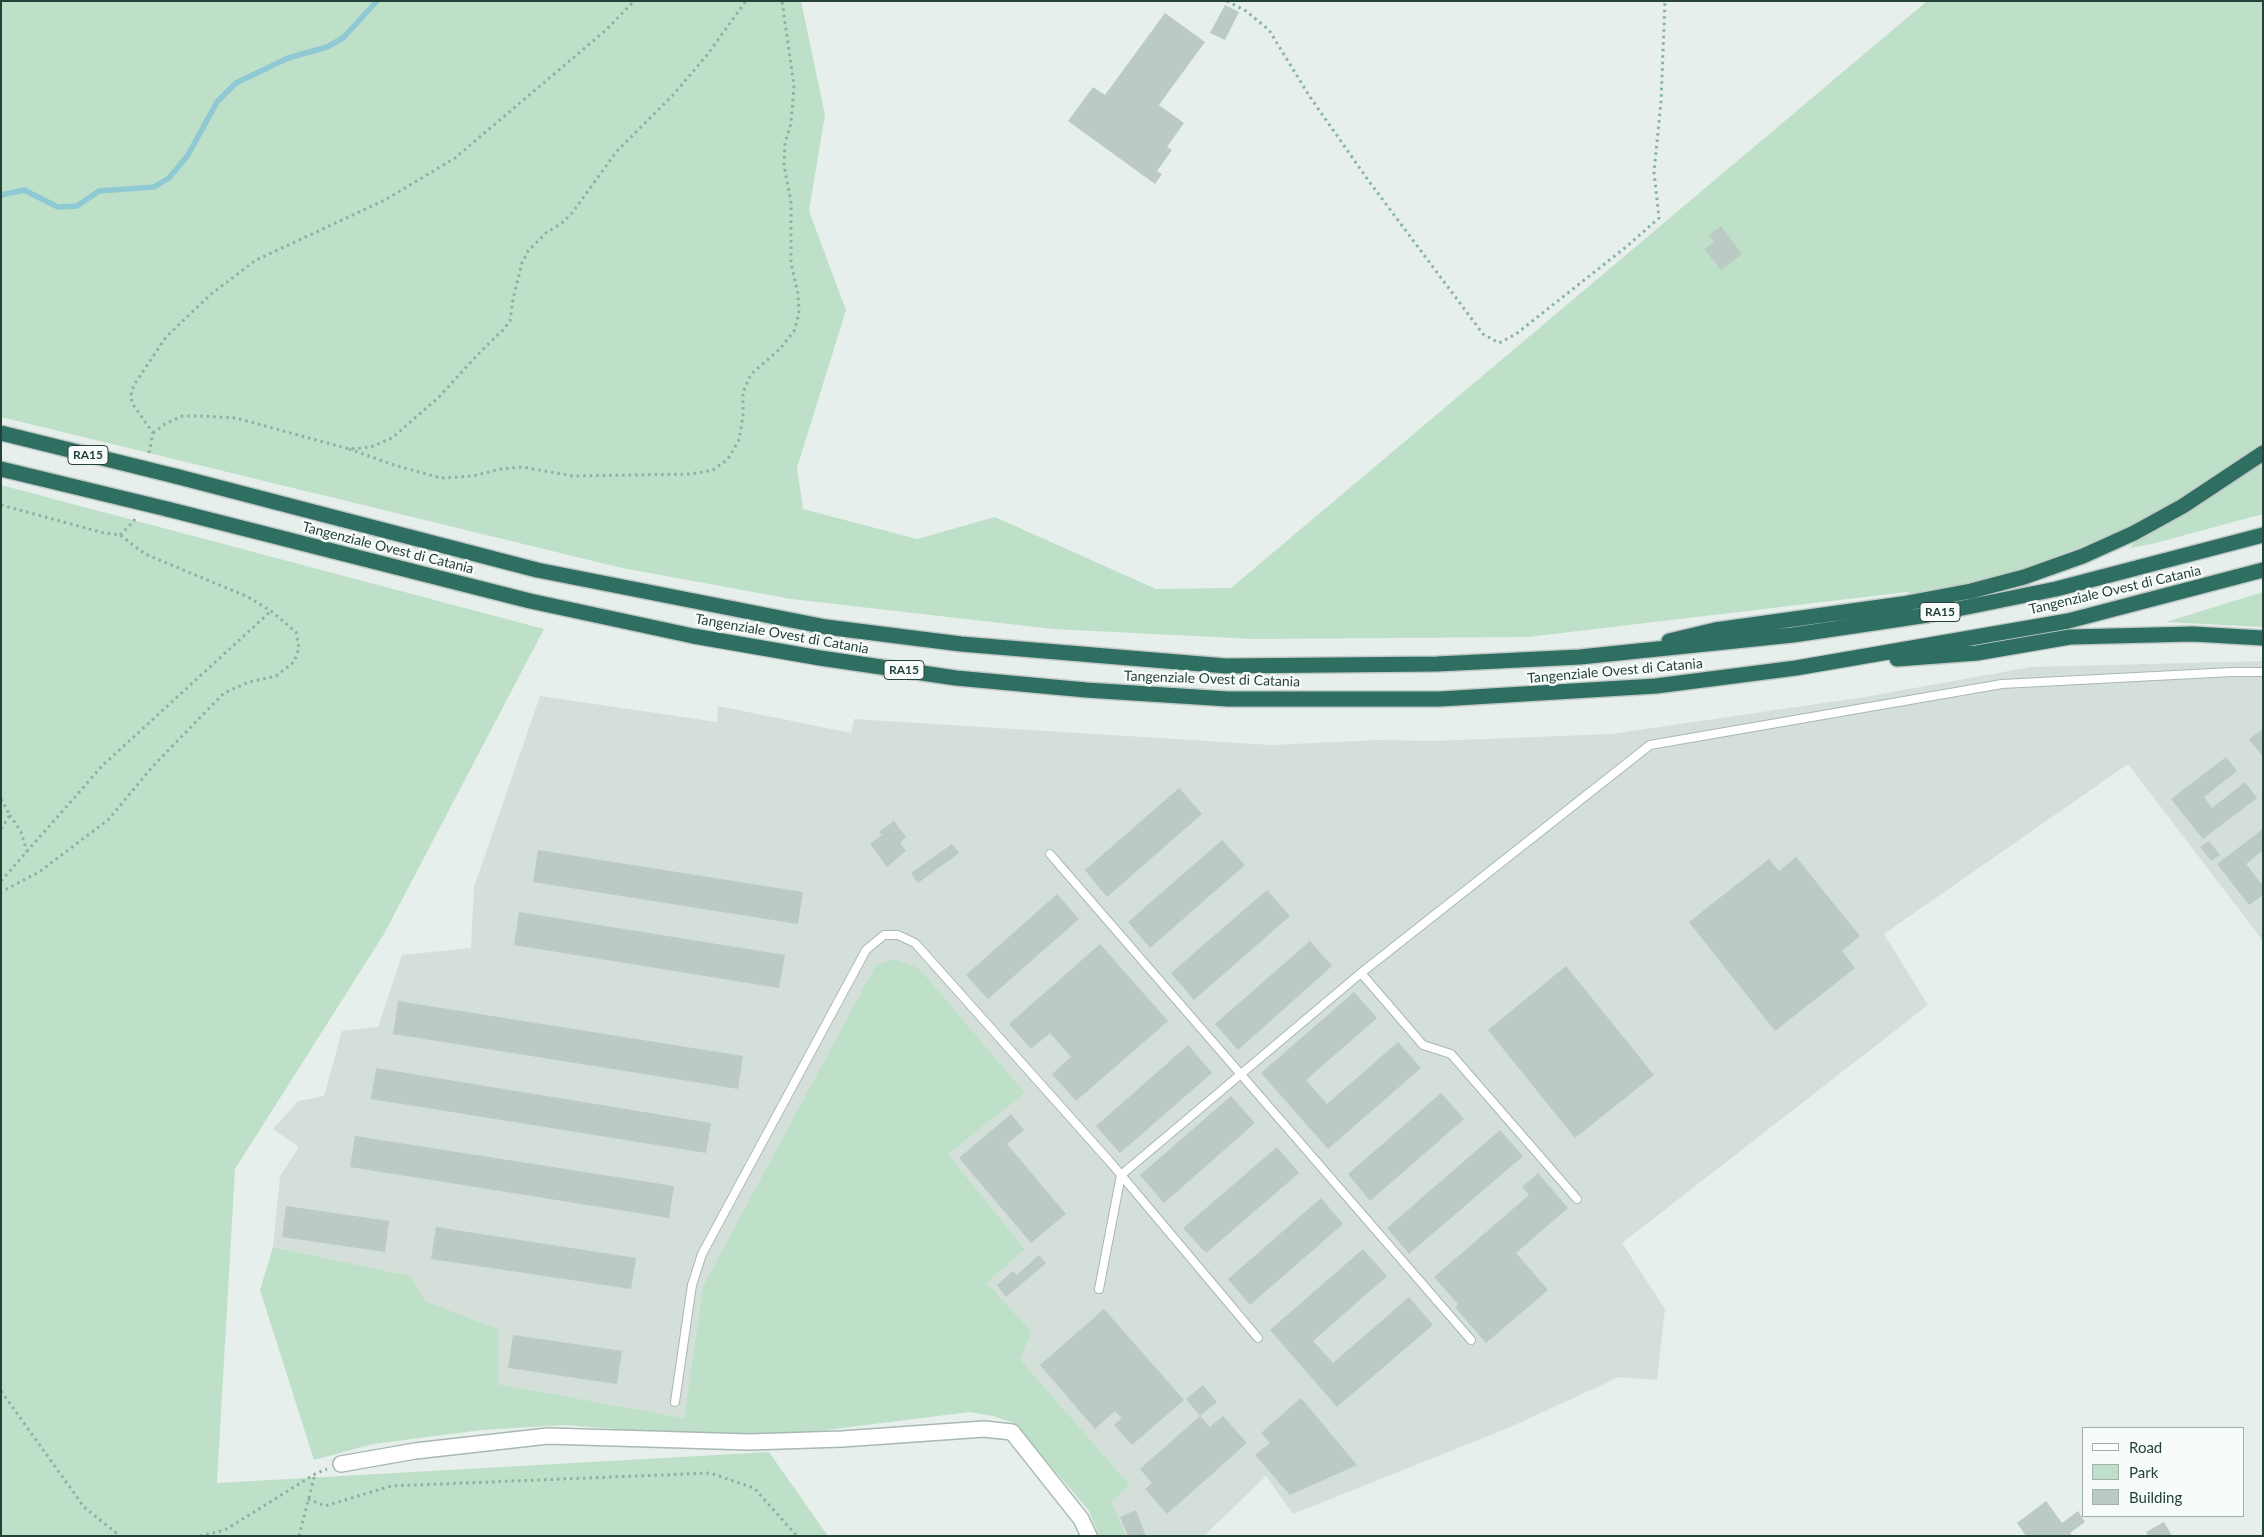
<!DOCTYPE html>
<html>
<head>
<meta charset="utf-8">
<style>
  body { margin:0 }
  #map { position:relative; width:2264px; height:1537px; overflow:hidden; background:#e6efeb; font-family:Lato,sans-serif }
  canvas { display:block }
  .frame { position:absolute; inset:0; border:2px solid #24423a; pointer-events:none }
  .legend { position:absolute; left:2082px; top:1427px; width:162px; height:90px; box-sizing:border-box; background:#f7fbf9; border:1px solid #a3b1ad; margin:0; padding:6px 9px; list-style:none; font-size:15px; color:#24423a }
  .legend li { display:flex; align-items:center; gap:10px; height:25px }
  .legend b { width:25px; border:1px solid #a3b1ad }
</style>
</head>
<body>
<div id="map">
<canvas width="2264" height="1537"></canvas>
<div class="frame"></div>
<ul class="legend">
<li><b style="height:6px;background:#fff"></b>Road</li>
<li><b style="height:14px;background:#bfe0c8"></b>Park</li>
<li><b style="height:14px;background:#bbcac4"></b>Building</li>
</ul>
</div>
<script>
const g = document.querySelector('canvas').getContext('2d');
g.lineJoin = 'round';
function paint(path, color) {
  g.fillStyle = color;
  g.fill(path, 'evenodd');
}
function poly(rows) {
  const path = new Path2D();
  for (const r of rows) {
    path.moveTo(r[0], r[1]);
    for (let i = 2; i < r.length; i += 2) path.lineTo(r[i], r[i + 1]);
  }
  return path;
}
function stroke(path, color, width, dash) {
  g.strokeStyle = color;
  g.lineWidth = width;
  g.lineCap = dash ? 'butt' : 'round';
  g.setLineDash(dash || []);
  g.stroke(path);
}
function drawText(font, color, halo, rows, align = 'center') {
  g.font = font + ' Lato,sans-serif';
  g.lineWidth = 5;
  g.setLineDash([]);
  g.textBaseline = 'middle';
  g.strokeStyle = halo;
  g.fillStyle = color;
  for (const [text, x, y, turn = 0] of rows) {
    g.save();
    g.translate(x, y);
    g.rotate((+turn || 0) * Math.PI / 180);
    g.textAlign = isNaN(turn) ? turn : align;
    if (halo) g.strokeText(text, 0, 0);
    g.fillText(text, 0, 0);
    g.restore();
  }
}
paint(poly([
  [2263,661,2263,941,2128,764,1884,934,1928,1005,1622,1243,1665,1309,1657,1380,1619,1377,1508,1428,1293,1514,1266,1476,1204,1536,1126,1536,1112,1501,1130,1485,1020,1359,1032,1332,987,1283,1025,1249,948,1154,1024,1093,919,968,894,959,703,1286,684,1418,497,1384,498,1329,424,1301,411,1276,273,1247,280,1176,299,1147,273,1129,298,1101,324,1096,342,1031,378,1027,402,955,471,948,474,887,540,696,717,722,718,706,851,733,854,719,1271,745,1379,740,1434,741,1611,734,1865,697,2031,667]
]), '#d4dfda');
paint(poly([
  [1,1,801,1,825,115,809,211,846,310,797,468,803,509,917,539,995,517,1156,589,1231,588,1927,1,2263,1,2263,445,2209,482,2130,526,2025,570,1917,597,1907,592,1528,637,1255,639,1053,629,791,599,622,568,1,417],
  [2263,461,2263,514,2152,544,2130,548,2135,541,2245,475],
  [1,485,544,629,384,934,235,1169,217,1483,769,1452,828,1536,1,1536],
  [2263,592,2263,627,2166,622],
  [894,959,919,968,1025,1093,948,1154,1025,1249,987,1283,1032,1332,1020,1359,1130,1485,1112,1502,1126,1536,1099,1536,1089,1511,1014,1423,993,1416,970,1412,802,1433,684,1434,564,1425,482,1430,373,1444,314,1460,260,1290,273,1247,411,1276,425,1301,498,1329,498,1384,684,1418,703,1286,876,965]
]), '#bfe0c8');
stroke(poly([
  [1,195,24,190,58,207,77,206,99,191,154,187,169,178,188,155,217,102,236,83,288,58,327,47,343,38,377,1]
]), '#8ec9d4', 5.5);
paint(poly([
  [1225,5,1239,12,1225,40,1210,33],
  [1165,13,1205,42,1159,105,1184,123,1167,147,1172,150,1157,171,1162,174,1155,184,1068,121,1093,87,1105,95],
  [1721,226,1742,254,1721,270,1704,249,1714,242,1709,235],
  [2263,729,2263,757,2249,739],
  [2226,757,2237,771,2204,797,2212,808,2245,782,2257,798,2203,839,2171,799],
  [1179,788,1202,814,1107,897,1085,870],
  [894,821,906,837,900,843,906,851,887,867,870,844,882,835,879,832],
  [2263,829,2263,850,2246,864,2263,886,2263,895,2249,905,2217,864],
  [1222,840,1245,865,1150,948,1128,922],
  [2209,841,2220,855,2211,861,2200,847],
  [952,844,959,853,918,883,911,873],
  [538,850,803,892,798,924,533,882],
  [1796,857,1860,936,1842,951,1855,968,1775,1031,1689,922,1769,859,1779,871],
  [1267,890,1290,916,1194,1000,1171,973],
  [1057,894,1079,919,988,999,966,975],
  [519,912,785,955,779,988,514,945],
  [1310,941,1332,966,1238,1050,1215,1024],
  [1100,944,1168,1021,1076,1101,1052,1074,1071,1057,1050,1033,1031,1049,1009,1024],
  [1566,966,1654,1075,1575,1138,1488,1030],
  [1354,992,1377,1018,1306,1080,1327,1104,1398,1042,1421,1068,1328,1149,1261,1073],
  [398,1001,743,1056,738,1089,393,1034],
  [1188,1045,1212,1073,1120,1153,1096,1126],
  [376,1068,711,1123,706,1153,371,1099],
  [1441,1093,1464,1119,1370,1201,1348,1174],
  [1231,1096,1255,1123,1164,1203,1140,1175],
  [1011,1114,1024,1130,1007,1144,1066,1214,1031,1243,959,1158],
  [1500,1130,1523,1156,1409,1254,1387,1228],
  [355,1136,674,1186,669,1218,350,1167],
  [1277,1147,1299,1173,1206,1253,1183,1228],
  [1538,1173,1568,1208,1516,1253,1548,1290,1486,1343,1455,1307,1458,1304,1434,1277,1529,1195,1522,1187],
  [1321,1198,1343,1224,1250,1305,1228,1279],
  [286,1206,389,1221,385,1252,282,1237],
  [436,1227,636,1258,631,1289,431,1259],
  [1363,1249,1387,1276,1313,1341,1333,1363,1409,1297,1433,1325,1337,1407,1270,1330],
  [1039,1255,1046,1263,1006,1297,997,1285,1013,1271,1017,1275],
  [1104,1309,1184,1400,1132,1445,1114,1425,1122,1418,1115,1411,1095,1429,1040,1365],
  [513,1335,622,1351,617,1384,508,1368],
  [1203,1385,1217,1402,1200,1416,1210,1427,1223,1416,1247,1443,1167,1514,1145,1489,1152,1483,1140,1469,1200,1416,1186,1399],
  [1301,1398,1357,1465,1290,1495,1255,1455,1270,1443,1261,1433],
  [2046,1501,2062,1523,2078,1511,2085,1522,2070,1533,2072,1536,2026,1536,2017,1523],
  [1136,1510,1146,1536,1128,1536,1120,1517],
  [2164,1522,2172,1536,2148,1536,2146,1532]
]), '#bbcac4');
const service = poly([
  [1050,854,1471,1340],
  [1361,973,1423,1045,1451,1054,1577,1199],
  [1099,1289,1121,1175,1361,973,1650,745,2002,684,2232,672,2263,672],
  [675,1402,692,1285,702,1254,866,950,884,935,898,935,915,943,1111,1163,1258,1338]
]);
const minor = poly([
  [341,1464,415,1451,548,1436,750,1442,842,1439,984,1429,1012,1432,1081,1519,1089,1536]
]);
const motorway = poly([
  [175,476,537,570,826,627,961,644,1226,666,1437,664,1580,657,1793,635,1928,615,2056,589,2263,535],
  [167,509,530,601,693,636,820,658,956,678,1086,690,1228,699,1440,699,1656,686,1796,668,2068,621,2263,570],
  [1669,641,1715,630,1902,604,1971,591,2024,577,2083,556,2134,533,2183,506,2263,453],
  [1897,659,1977,653,2070,637,2193,634,2263,638]
]);
stroke(service, '#a8b8b2', 10);
stroke(minor, '#a8b8b2', 18);
stroke(motorway, '#c2cac8', 18);
stroke(poly([
  [1227,1,1246,11,1269,30,1310,97,1368,180,1483,334,1499,343,1516,334,1626,247,1659,218,1654,172,1661,102,1665,1],
  [153,433,165,424,182,416,202,416,236,418,349,449,371,447,392,438,438,398,481,351,503,330,510,321,513,299,522,263,528,251,546,233,562,223,572,213,617,151,673,95,707,55,746,1],
  [349,449,394,465,441,478,473,476,500,469,522,467,573,476,691,474,713,470,728,459,739,440,743,416,743,392,751,374,780,349,794,331,799,314,798,294,791,263,791,202,784,165,785,143,791,123,794,86,782,1],
  [149,453,153,433,132,403,131,395,134,385,166,337,210,295,256,260,385,200,455,158,606,30,634,1],
  [1,505,104,533,120,535,145,554,248,597,271,611,296,632,299,648,294,662,276,676,249,682,224,693,153,766,108,820,39,872,1,892],
  [120,535,134,521,135,517],
  [1,799,10,815,1,829],
  [10,815,21,832,27,852],
  [1,881,103,765,271,611],
  [1,1391,84,1507,120,1536],
  [308,1499,325,1506,391,1486,710,1473,754,1488,797,1536],
  [200,1536,225,1530,315,1474,327,1469],
  [299,1536,315,1474]
]), '#86b3a5', 3, [2.5, 4]);
stroke(service, '#fff', 8);
stroke(minor, '#fff', 15);
stroke(motorway, '#2f6f62', 15);
const motorwayBridge = poly([
  [1,433,175,476],
  [1,469,167,509]
]);
stroke(motorwayBridge, '#c2cac8', 18, []);
stroke(motorwayBridge, '#2f6f62', 15);
for (const [x, y, w] of [
  [88,455,40],
  [1940,612,40],
  [904,670,40]
]) {
  const box = new Path2D();
  box.roundRect(x - w / 2, y - 9.5, w, 19, 4);
  g.fillStyle = '#f7fbf9';
  g.fill(box);
  stroke(box, '#24423a', 1);
}
drawText('bold 12px', '#24423a', null, [
  ["RA15",88,455],
  ["RA15",1940,612],
  ["RA15",904,670]
]);
drawText('14px', '#24423a', '#f7fbf9', [
  ["Tangenziale Ovest di Catania",388,548,14],
  ["Tangenziale Ovest di Catania",2115,590,-13],
  ["Tangenziale Ovest di Catania",782,634,10],
  ["Tangenziale Ovest di Catania",1615,671,-5],
  ["Tangenziale Ovest di Catania",1212,679,2]
]);
</script>
</body>
</html>
